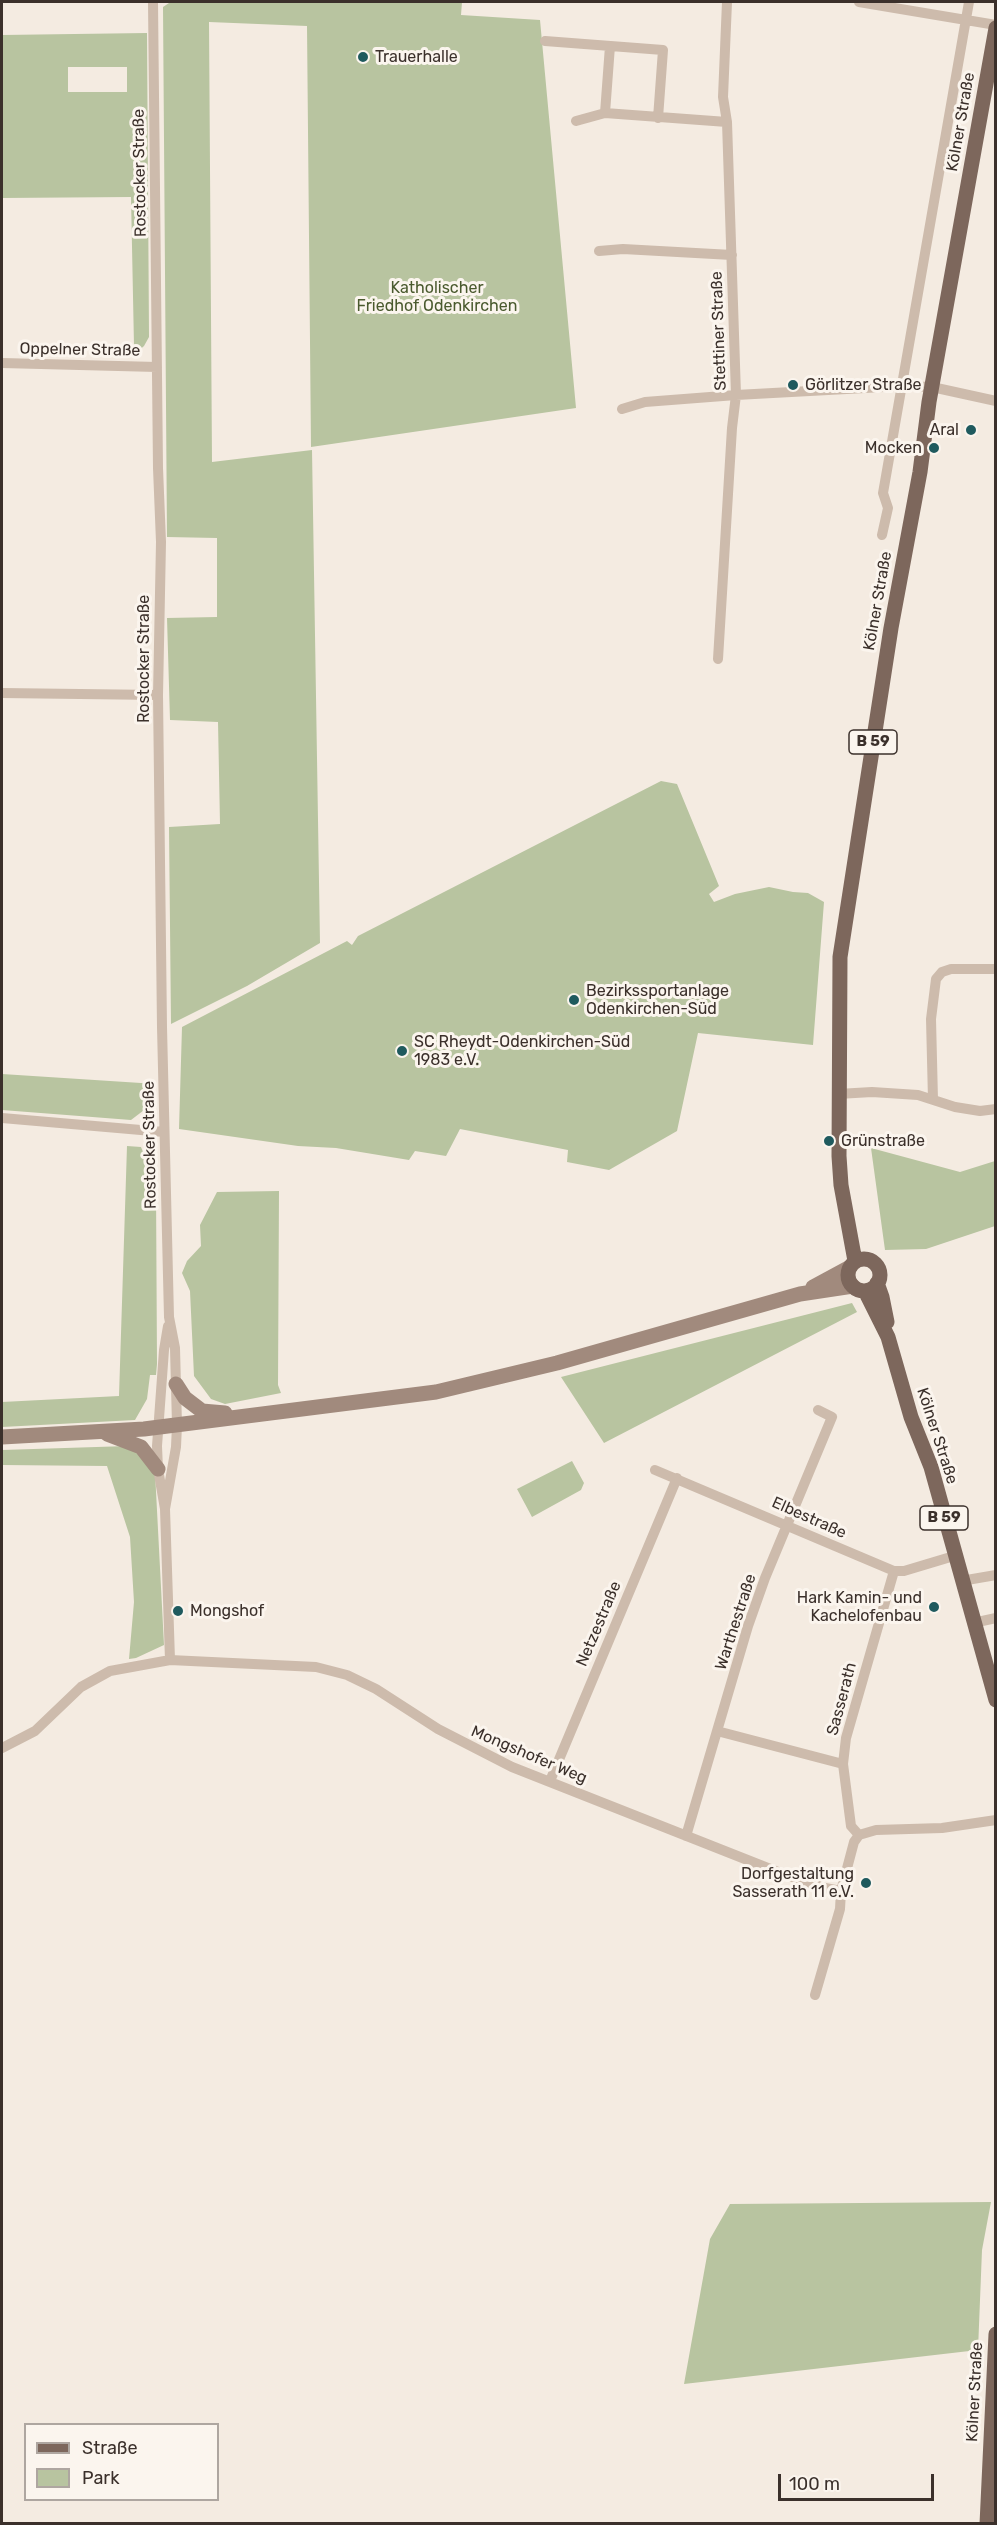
<!DOCTYPE html>
<html>
<head>
<meta charset="utf-8">
<style>
  body { margin:0 }
  #map { position:relative; width:997px; height:2525px; overflow:hidden; background:#f4ebe1; font-family:Rubik,sans-serif }
  canvas { display:block }
  .frame { position:absolute; inset:0; border:3px solid #3b302b; pointer-events:none }
  .legend { position:absolute; left:24px; top:2423px; width:195px; height:78px; box-sizing:border-box; background:#fbf5ee; border:2px solid #aea6a0; margin:0; padding:8px 10px; list-style:none; font-size:18px; color:#3b302b }
  .legend li { display:flex; align-items:center; gap:12px; height:30px }
  .legend b { width:30px; border:2px solid #aea6a0 }
  .scale { position:absolute; left:778px; top:2474px; width:156px; height:27px; box-sizing:border-box; border:3px solid #3b302b; border-top:0; padding-left:8px; font-size:18px; line-height:21px; white-space:nowrap; color:#3b302b; -webkit-text-stroke:4px #fbf5ee; paint-order:stroke }
</style>
</head>
<body>
<div id="map">
<canvas width="997" height="2525"></canvas>
<div class="frame"></div>
<ul class="legend">
<li><b style="height:8px;background:#7d675c"></b>Straße</li>
<li><b style="height:16px;background:#b8c4a0"></b>Park</li>
</ul>
<div class="scale">100 m</div>
</div>
<script>
const g = document.querySelector('canvas').getContext('2d');
g.lineJoin = 'round';
function paint(path, color) {
  g.fillStyle = color;
  g.fill(path, 'evenodd');
}
function poly(rows) {
  const path = new Path2D();
  for (const r of rows) {
    if (r.length === 3) {
      path.moveTo(r[0] + r[2], r[1]);
      path.arc(r[0], r[1], r[2], 0, 2 * Math.PI);
      continue;
    }
    path.moveTo(r[0], r[1]);
    for (let i = 2; i < r.length; i += 2) path.lineTo(r[i], r[i + 1]);
  }
  return path;
}
function stroke(path, color, width, dash) {
  g.strokeStyle = color;
  g.lineWidth = width;
  g.lineCap = dash ? 'butt' : 'round';
  g.setLineDash(dash || []);
  g.stroke(path);
}
function drawText(font, color, halo, rows, align = 'center') {
  g.font = font + ' Rubik,sans-serif';
  g.lineWidth = 6;
  g.setLineDash([]);
  g.textBaseline = 'middle';
  g.strokeStyle = halo;
  g.fillStyle = color;
  for (const [text, x, y, turn = 0] of rows) {
    g.save();
    g.translate(x, y);
    g.rotate((+turn || 0) * Math.PI / 180);
    g.textAlign = isNaN(turn) ? turn : align;
    if (halo) g.strokeText(text, 0, 0);
    g.fillText(text, 0, 0);
    g.restore();
  }
}
paint(poly([
  [209,2,462,2,461,15,540,20,576,408,311,447,307,26,209,22,212,462,312,450,320,943,247,986,171,1024,169,827,220,824,218,722,170,720,167,618,217,617,217,538,167,537,163,7,169,3],
  [147,33,149,337,144,346,136,353,137,348,134,346,131,197,2,198,2,35],
  [68,67,127,67,127,92,68,92],
  [661,781,677,784,719,886,709,894,714,902,735,894,769,887,793,892,808,893,824,902,813,1045,698,1033,677,1131,609,1170,567,1162,568,1150,460,1129,446,1156,415,1151,409,1160,336,1148,298,1146,179,1129,182,1027,347,941,352,945,358,936],
  [2,1074,141,1083,156,1083,152,1104,131,1120,2,1110],
  [127,1146,141,1147,145,1157,146,1187,156,1188,157,1364,156,1375,150,1375,147,1399,135,1420,2,1427,2,1402,119,1396],
  [871,1148,960,1172,995,1161,995,1226,926,1249,885,1250],
  [279,1191,278,1385,281,1393,225,1404,211,1399,194,1376,190,1291,182,1273,187,1261,201,1246,200,1225,217,1192],
  [852,1303,857,1312,604,1443,561,1377],
  [128,1446,143,1455,155,1472,164,1645,136,1658,129,1659,134,1602,130,1537,107,1466,2,1465,2,1450],
  [572,1461,584,1483,581,1490,532,1517,517,1489],
  [991,2202,982,2250,978,2350,684,2384,710,2239,730,2204]
]), '#b8c4a0');
stroke(poly([
  [153,2,158,468,161,542,158,695,162,1027,168,1276,169,1317,175,1348,177,1425,176,1447,165,1509],
  [859,2,996,25],
  [545,41,663,50,658,118],
  [605,113,610,46],
  [576,121,605,113,727,122],
  [599,251,623,249,732,255],
  [2,363,157,367],
  [622,409,645,402,736,395,902,386,932,387,996,401],
  [882,535,888,508,883,493,969,2],
  [718,659,732,428,736,395,727,122,723,97,727,2],
  [2,693,158,695],
  [838,1094,872,1092,918,1095,955,1107,980,1111,996,1109],
  [933,1100,931,1019,936,979,942,972,951,969,996,969],
  [2,1118,164,1132],
  [168,1326,164,1350,157,1446,158,1469,165,1509,170,1660],
  [655,1470,894,1571,904,1571,954,1556],
  [961,1581,996,1575],
  [973,1623,996,1618],
  [717,1731,843,1764],
  [2,1748,35,1731,81,1687,110,1671,170,1660,316,1667,347,1675,376,1689,438,1729,512,1767,783,1874,825,1888,841,1891],
  [550,1781,677,1478],
  [859,1835,851,1826,843,1764,846,1738,894,1571],
  [686,1836,748,1626,765,1578,832,1417,818,1410],
  [815,1995,840,1909,841,1891,854,1842,859,1835,876,1830,942,1828,996,1820]
]), '#cdbbac', 10);
stroke(poly([
  [813,1287,850,1267],
  [176,1384,185,1398,202,1411,225,1413],
  [107,1434,141,1447,158,1469],
  [2,1437,144,1429,436,1392,557,1363,800,1294,853,1286]
]), '#a18a7d', 15);
stroke(poly([
  [864,1275,16],
  [855,1261,841,1185,839,1156,840,957,891,628,920,472,929,402,996,28],
  [877,1283,882,1297,887,1322],
  [865,1291,888,1337,911,1417,931,1467,996,1700],
  [987,2524,996,2334]
]), '#7d675c', 15);
for (const [x, y, r, color] of [
  [363,57,6,"#1f5a5e"],
  [793,385,6,"#1f5a5e"],
  [971,430,6,"#1f5a5e"],
  [934,448,6,"#1f5a5e"],
  [574,1000,6,"#1f5a5e"],
  [402,1051,6,"#1f5a5e"],
  [829,1141,6,"#1f5a5e"],
  [934,1607,6,"#1f5a5e"],
  [178,1611,6,"#1f5a5e"],
  [866,1883,6,"#1f5a5e"]
]) {
  const dot = new Path2D();
  dot.arc(x, y, r, 0, 2 * Math.PI);
  g.fillStyle = color;
  g.fill(dot);
  stroke(dot, '#fbf5ee', 2);
}
for (const [x, y, w] of [
  [873,742,48],
  [944,1518,48]
]) {
  const box = new Path2D();
  box.roundRect(x - w / 2, y - 12, w, 24, 4.5);
  g.fillStyle = '#fbf5ee';
  g.fill(box);
  stroke(box, '#3b302b', 1.5);
}
drawText('bold 15px', '#3b302b', null, [
  ["B 59",873,742],
  ["B 59",944,1518]
]);
drawText('16px', '#3b302b', '#fbf5ee', [
  ["Trauerhalle",375,57],
  ["Görlitzer Straße",805,385],
  ["Aral",959,430,"right"],
  ["Mocken",922,448,"right"],
  ["Bezirkssportanlage",586,991],
  ["Odenkirchen-Süd",586,1009],
  ["SC Rheydt-Odenkirchen-Süd",414,1042],
  ["1983 e.V.",414,1060],
  ["Grünstraße",841,1141],
  ["Hark Kamin- und",922,1598,"right"],
  ["Kachelofenbau",922,1616,"right"],
  ["Mongshof",190,1611],
  ["Dorfgestaltung",854,1874,"right"],
  ["Sasserath 11 e.V.",854,1892,"right"]
], 'left');
drawText('16px', '#3b302b', '#fbf5ee', [
  ["Kölner Straße",961,122,-80],
  ["Rostocker Straße",140,173,-91],
  ["Stettiner Straße",719,331,-92],
  ["Oppelner Straße",80,350,1],
  ["Kölner Straße",878,601,-80],
  ["Rostocker Straße",144,659,-90],
  ["Rostocker Straße",150,1145,-91],
  ["Kölner Straße",937,1436,72],
  ["Elbestraße",809,1518,24],
  ["Warthestraße",736,1622,-72],
  ["Netzestraße",599,1624,-67],
  ["Sasserath",842,1699,-75],
  ["Mongshofer Weg",529,1755,23],
  ["Kölner Straße",975,2392,-87]
]);
drawText('16px', '#4a5a2e', '#fbf5ee', [
  ["Katholischer",437,288],
  ["Friedhof Odenkirchen",437,306]
]);
</script>
</body>
</html>
